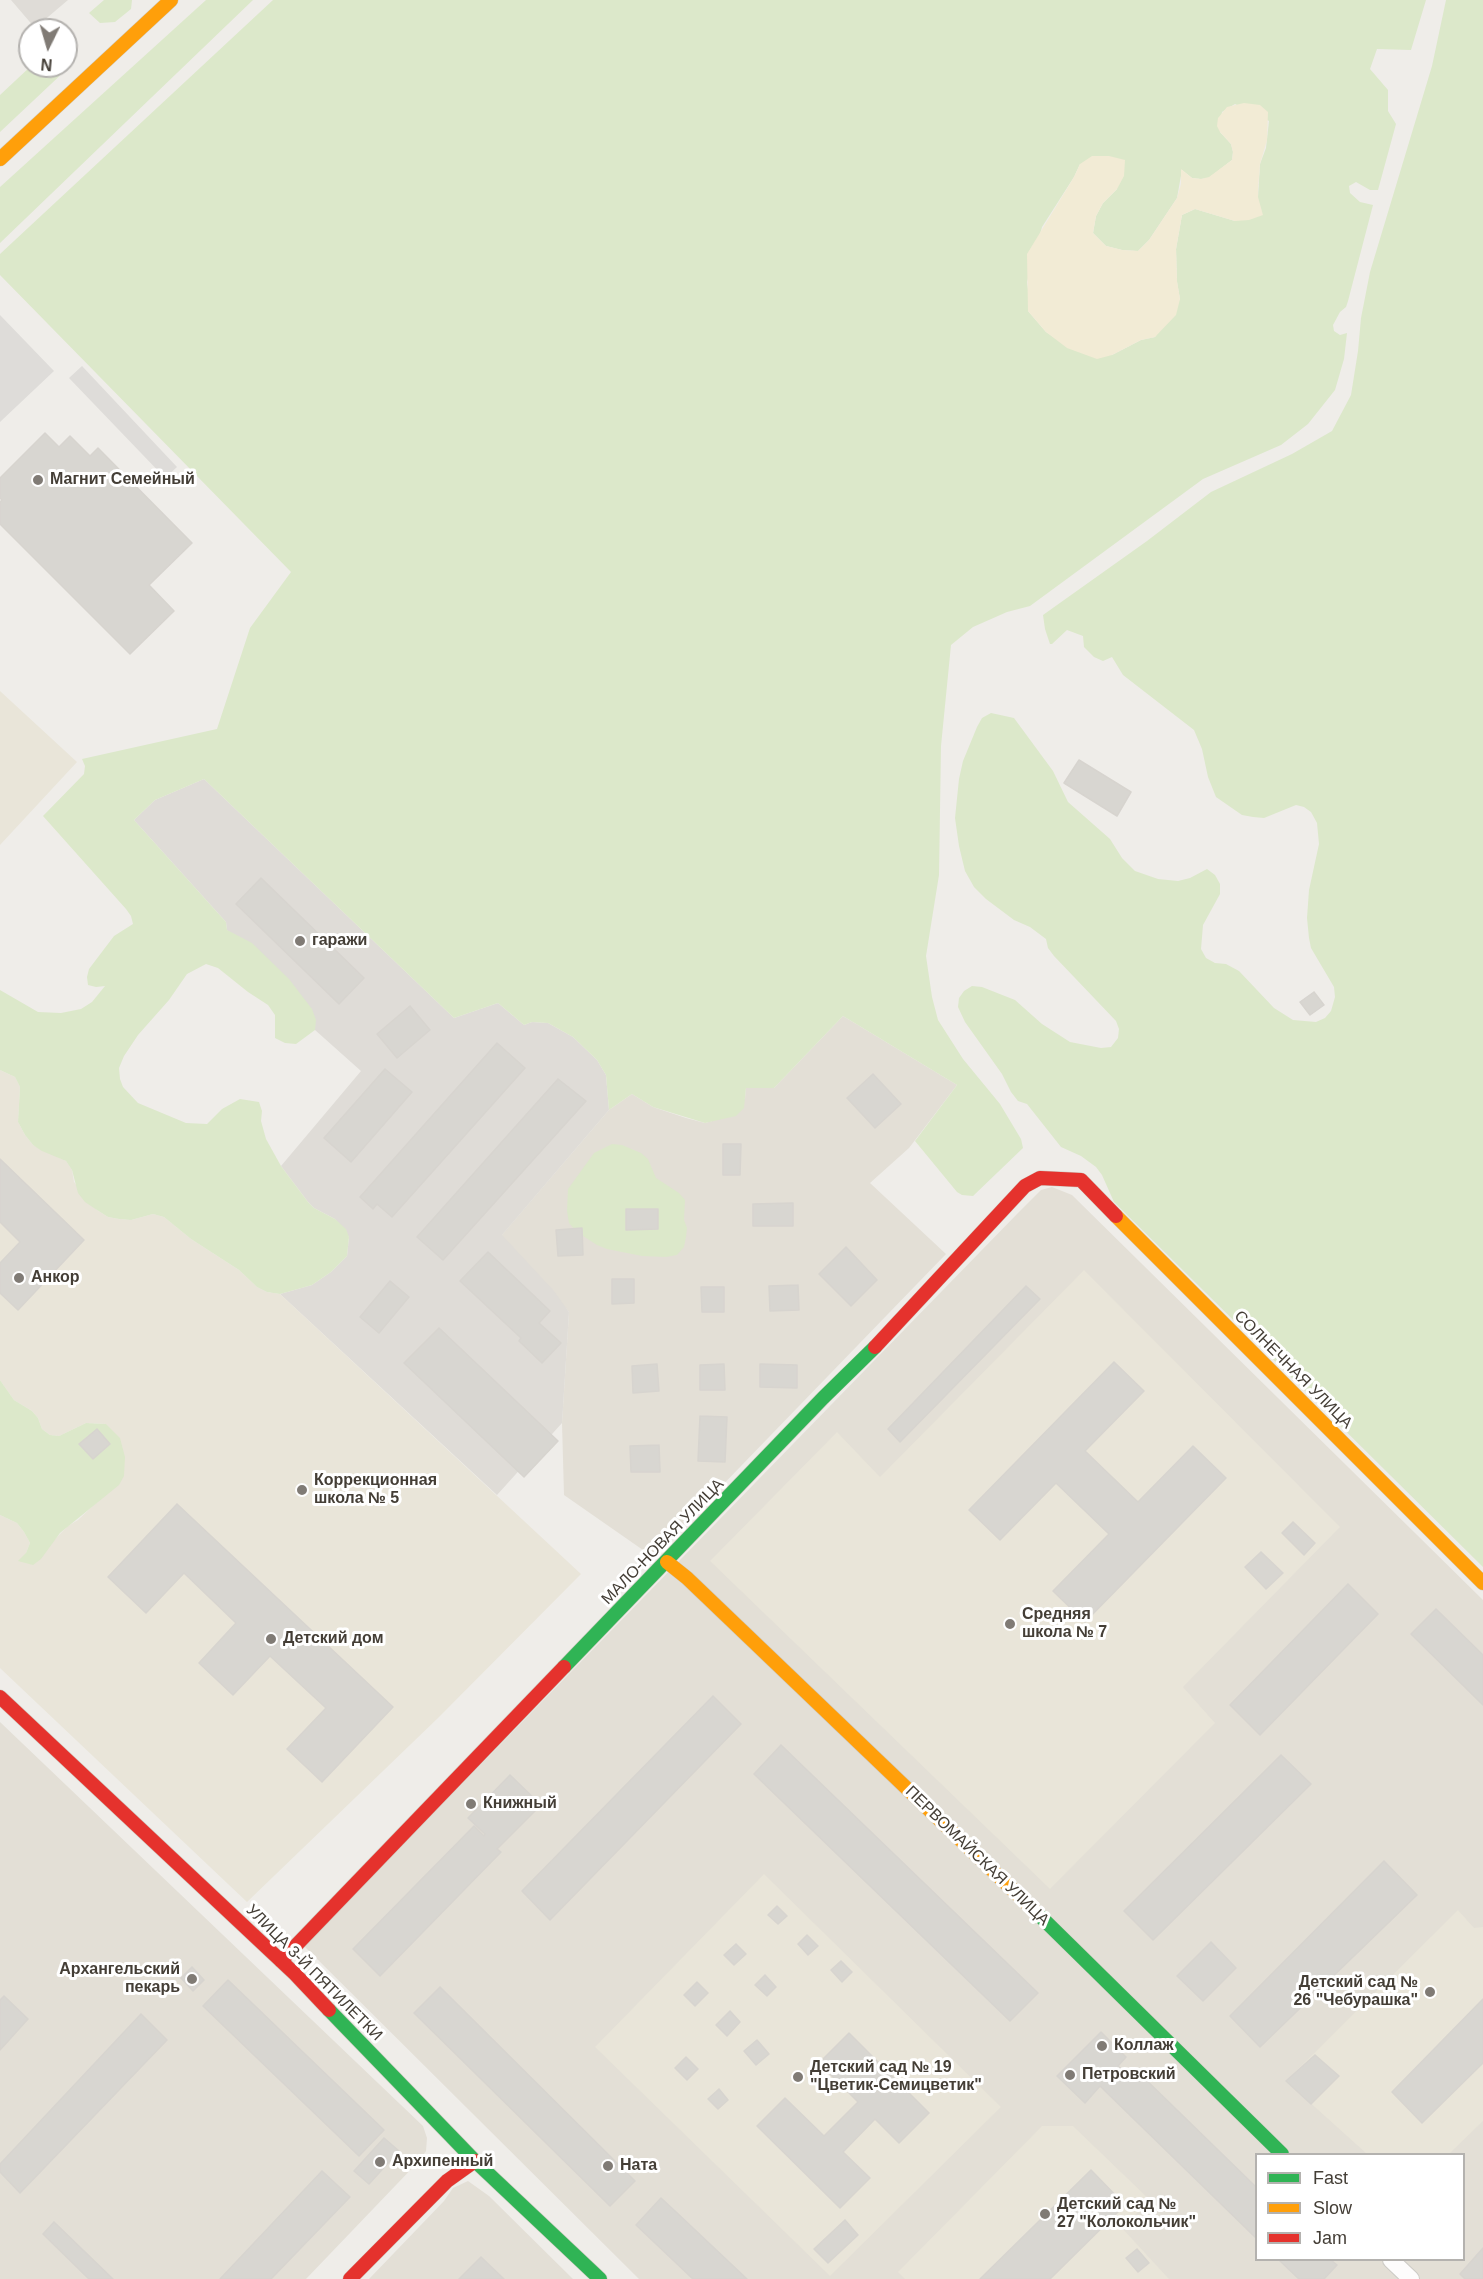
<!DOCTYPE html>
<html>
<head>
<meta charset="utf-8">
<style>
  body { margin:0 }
  #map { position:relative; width:1483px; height:2279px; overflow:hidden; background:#efede9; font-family:Helvetica,sans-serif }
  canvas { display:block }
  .legend { position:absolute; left:1255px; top:2153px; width:210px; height:108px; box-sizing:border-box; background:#fff; border:2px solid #b4b2af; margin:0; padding:8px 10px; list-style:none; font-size:18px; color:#443e36 }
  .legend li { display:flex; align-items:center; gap:12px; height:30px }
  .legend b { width:30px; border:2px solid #b4b2af }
  .north { position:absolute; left:18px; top:18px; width:60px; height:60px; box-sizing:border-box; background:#fff; border:2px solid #b4b2af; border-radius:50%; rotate:185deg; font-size:16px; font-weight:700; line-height:24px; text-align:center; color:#443e36 }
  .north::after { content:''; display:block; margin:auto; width:21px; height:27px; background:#807b75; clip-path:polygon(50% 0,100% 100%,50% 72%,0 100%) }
</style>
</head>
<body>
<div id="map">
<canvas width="1483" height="2279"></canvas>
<ul class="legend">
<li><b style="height:8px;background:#30b455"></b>Fast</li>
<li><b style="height:8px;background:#ff9f0a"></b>Slow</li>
<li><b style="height:8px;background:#e5322d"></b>Jam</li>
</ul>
<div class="north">N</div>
</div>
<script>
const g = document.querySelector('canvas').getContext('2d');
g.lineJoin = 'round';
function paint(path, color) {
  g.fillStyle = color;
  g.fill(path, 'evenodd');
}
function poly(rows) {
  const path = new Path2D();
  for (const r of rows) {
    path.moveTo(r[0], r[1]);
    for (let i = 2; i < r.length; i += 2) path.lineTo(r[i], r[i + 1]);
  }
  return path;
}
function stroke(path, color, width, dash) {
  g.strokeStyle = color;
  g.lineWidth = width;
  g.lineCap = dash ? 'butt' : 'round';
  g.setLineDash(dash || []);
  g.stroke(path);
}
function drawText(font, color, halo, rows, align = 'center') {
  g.font = font + ' Helvetica,sans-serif';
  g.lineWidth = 6;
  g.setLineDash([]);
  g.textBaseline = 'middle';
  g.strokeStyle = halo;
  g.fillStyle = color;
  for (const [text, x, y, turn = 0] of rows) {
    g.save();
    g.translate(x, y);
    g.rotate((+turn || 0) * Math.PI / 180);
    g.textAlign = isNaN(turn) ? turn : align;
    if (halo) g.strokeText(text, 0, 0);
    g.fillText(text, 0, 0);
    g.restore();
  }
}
paint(poly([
  [843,1016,957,1085,909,1148,870,1183,946,1254,653,1557,564,1495,562,1423,569,1312,501,1236,609,1110,632,1094,653,1107,686,1118,705,1123,716,1120,745,1098,746,1088,774,1088],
  [1052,1187,1072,1195,1483,1600,1483,2279,639,2279,304,1946,1017,1214,1041,1190],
  [1256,2154,1464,2154,1464,2260,1256,2260],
  [0,1722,423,2126,427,2138,426,2151,419,2161,306,2279,0,2279],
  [468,2181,489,2196,573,2279,369,2279,444,2201,453,2188]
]), '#e3dfd6');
paint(poly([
  [11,0,68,0,35,28],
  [204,779,454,1018,498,1003,524,1025,532,1022,548,1023,573,1037,597,1060,606,1075,609,1110,502,1235,554,1291,569,1312,562,1423,497,1495,280,1294,312,1285,331,1272,347,1256,349,1237,335,1219,314,1208,308,1202,281,1166,361,1071,315,1030,227,930,226,922,134,820,155,800]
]), '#dfdcd7');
paint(poly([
  [0,691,77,762,0,845],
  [0,1070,15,1077,20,1087,18,1122,25,1135,33,1145,66,1161,72,1170,74,1182,97,1210,108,1217,119,1219,131,1220,153,1214,164,1217,191,1239,239,1270,257,1287,267,1292,280,1294,581,1574,438,1718,247,1902,0,1668,0,1515,17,1523,24,1532,30,1543,26,1553,53,1541,68,1526,78,1520,101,1498,106,1424,86,1423,59,1436,50,1435,42,1429,38,1418,32,1411,14,1400,0,1380],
  [1084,1270,1340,1527,1183,1687,1215,1723,1050,1889,710,1561,837,1432,880,1477],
  [764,1874,1001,2107,830,2276,595,2047],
  [1458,1910,1474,1928,1483,1927,1483,2121,1449,2154,1367,2154,1286,2081],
  [1042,2126,1073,2126,1150,2200,1122,2228,1169,2279,905,2279,898,2272]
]), '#e9e5d9');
paint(poly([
  [104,0,132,0,131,9,115,22,100,23,89,13],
  [206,0,253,0,0,243,0,187],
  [273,0,1426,0,1411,50,1377,49,1370,69,1388,90,1388,111,1396,124,1378,190,1370,190,1356,182,1349,186,1350,193,1360,202,1373,205,1348,301,1346,307,1340,312,1333,325,1334,331,1340,335,1347,333,1344,359,1335,390,1308,424,1281,445,1203,479,1030,606,1007,612,973,627,951,645,941,746,939,875,926,956,932,997,938,1020,963,1059,1000,1104,1021,1139,1023,1148,973,1196,962,1195,957,1192,915,1141,957,1085,843,1016,774,1088,746,1088,744,1108,736,1116,705,1123,653,1107,632,1094,609,1110,606,1075,597,1060,573,1037,548,1023,532,1022,524,1025,498,1003,454,1018,204,779,155,800,134,820,226,922,227,930,252,943,289,979,312,1009,316,1020,315,1030,296,1044,285,1043,275,1038,275,1015,268,1005,248,992,218,968,206,964,187,974,169,1000,138,1035,124,1056,119,1068,120,1079,123,1087,138,1103,186,1123,207,1124,222,1109,240,1099,259,1102,262,1111,261,1121,266,1139,281,1166,308,1202,314,1208,335,1219,346,1229,349,1237,347,1256,331,1272,312,1285,280,1294,267,1292,257,1287,239,1270,191,1239,164,1217,153,1214,131,1220,119,1219,108,1217,97,1210,85,1202,78,1193,72,1170,66,1161,42,1151,33,1145,25,1135,18,1122,20,1087,15,1077,0,1070,0,990,38,1012,61,1013,81,1009,92,1002,105,986,96,987,88,985,87,977,89,969,114,936,133,924,131,916,126,909,43,816,84,774,85,766,82,759,217,729,250,628,291,572,0,275,0,254],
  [1235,104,1269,121,1266,148,1260,164,1258,197,1235,221,1195,209,1182,215,1176,249,1177,282,1180,299,1155,337,1141,340,1112,355,1057,339,1046,332,1028,311,1029,296,1027,282,1042,227,1074,177,1080,164,1117,189,1103,203,1096,216,1093,233,1106,246,1122,250,1138,251,1149,240,1177,198,1182,170,1192,178,1201,179,1209,178,1232,160,1233,152,1231,144,1220,132,1222,112],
  [1446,0,1483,0,1483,1567,1114,1202,1102,1175,1096,1167,1081,1156,1061,1147,1027,1104,1018,1101,1011,1092,1002,1074,965,1022,958,1007,959,998,964,991,972,986,982,987,1015,1000,1042,1024,1070,1042,1101,1048,1111,1047,1118,1038,1119,1029,1116,1021,1054,956,1048,948,1046,939,1030,927,1014,920,986,899,974,887,965,871,959,846,955,818,959,779,963,761,977,727,982,718,991,713,1014,718,1053,771,1068,802,1110,839,1122,858,1135,871,1158,879,1178,881,1190,878,1207,869,1215,875,1220,884,1220,894,1203,925,1201,949,1206,958,1215,963,1226,964,1239,971,1274,1008,1293,1020,1316,1022,1325,1018,1331,1011,1335,997,1334,987,1311,948,1309,938,1307,918,1309,890,1319,844,1317,823,1311,812,1304,807,1296,805,1264,818,1253,817,1242,815,1216,797,1208,777,1202,749,1194,730,1123,675,1112,657,1103,661,1094,657,1084,647,1083,636,1067,630,1052,644,1050,644,1045,629,1043,615,1147,541,1211,492,1292,454,1332,431,1351,395,1358,351,1361,318,1370,272,1432,66],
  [66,38,72,44,67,69,0,132,0,95,31,66,66,66],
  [612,1144,622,1145,641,1153,648,1159,656,1178,679,1193,685,1200,684,1220,687,1228,686,1237,684,1247,677,1255,666,1257,642,1256,607,1249,597,1245,577,1232,569,1223,567,1211,568,1189,594,1153],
  [0,1380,14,1400,32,1411,38,1418,42,1429,50,1435,59,1436,86,1423,106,1424,120,1438,125,1457,124,1476,119,1485,60,1533,41,1559,33,1565,18,1561,26,1553,30,1543,24,1532,17,1523,0,1515]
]), '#dce8ca');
paint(poly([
  [1244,103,1260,105,1268,112,1267,140,1260,164,1258,189,1258,197,1263,215,1249,220,1235,221,1195,209,1182,215,1176,249,1177,281,1180,299,1176,315,1155,337,1141,340,1112,355,1097,359,1067,348,1046,332,1028,311,1027,254,1074,177,1080,164,1092,156,1109,156,1125,160,1124,176,1117,189,1103,203,1096,216,1093,233,1106,246,1122,250,1138,251,1149,240,1177,198,1181,184,1181,169,1192,178,1201,179,1209,177,1232,160,1233,152,1231,144,1220,132,1217,126,1218,118,1227,107]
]), '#f2ebd5');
paint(poly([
  [0,315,54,371,0,422],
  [82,366,177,467,165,478,69,378]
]), '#dedcd9');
const building = poly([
  [45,433,59,447,70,436,90,456,98,448,192,543,149,585,174,611,130,654,0,524,0,502,2,500,0,498,0,478,45,433],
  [1079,760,1131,792,1117,816,1064,783,1079,760],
  [261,878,364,978,339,1004,236,904,261,878],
  [1314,992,1324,1005,1310,1015,1300,1002,1314,992],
  [410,1006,430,1030,397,1058,377,1034,410,1006],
  [497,1043,525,1068,392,1217,377,1204,373,1209,360,1197,497,1043],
  [385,1069,412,1092,351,1162,324,1138,385,1069],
  [873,1074,901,1104,875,1128,847,1098,873,1074],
  [558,1079,586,1101,443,1260,417,1237,558,1079],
  [723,1144,741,1144,740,1175,723,1175,723,1144],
  [0,1159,84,1240,18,1310,0,1293,0,1263,20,1242,0,1222,0,1159],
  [793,1203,793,1226,753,1226,753,1204,793,1203],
  [626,1209,658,1209,658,1229,626,1230,626,1209],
  [582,1228,583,1255,558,1256,556,1230,582,1228],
  [846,1247,877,1280,851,1306,819,1274,846,1247],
  [488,1252,550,1311,539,1323,561,1343,542,1363,519,1341,521,1338,460,1281,488,1252],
  [612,1279,634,1279,634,1303,612,1304,612,1279],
  [390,1281,409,1297,379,1333,360,1317,390,1281],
  [798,1285,799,1310,770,1311,769,1286,798,1285],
  [1026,1286,1040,1299,900,1442,888,1429,1026,1286],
  [701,1287,724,1287,724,1312,702,1312,701,1287],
  [439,1328,558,1441,524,1477,404,1363,439,1328],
  [1114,1362,1144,1391,1085,1451,1138,1502,1193,1446,1226,1478,1085,1622,1053,1591,1109,1534,1056,1483,1000,1540,969,1510,1114,1362],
  [657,1364,659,1391,633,1393,632,1366,657,1364],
  [724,1364,725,1390,700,1390,700,1365,724,1364],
  [760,1364,797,1365,797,1388,760,1387,760,1364],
  [700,1416,727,1417,725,1462,698,1461,700,1416],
  [97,1429,110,1444,93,1459,79,1444,97,1429],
  [659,1445,660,1472,631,1472,630,1446,659,1445],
  [177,1504,393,1707,322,1782,287,1749,326,1708,270,1656,233,1695,199,1663,236,1623,184,1573,146,1613,108,1577,177,1504],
  [1293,1522,1315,1543,1304,1555,1282,1533,1293,1522],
  [1261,1552,1283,1573,1266,1589,1245,1567,1261,1552],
  [1348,1584,1378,1614,1260,1735,1230,1705,1348,1584],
  [1436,1609,1483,1655,1483,1705,1411,1634,1436,1609],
  [713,1696,741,1724,550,1920,522,1891,713,1696],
  [781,1745,1038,1993,1010,2021,754,1774,781,1745],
  [1281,1755,1311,1784,1153,1940,1124,1911,1281,1755],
  [510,1775,541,1805,497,1849,501,1852,380,1976,353,1949,474,1826,484,1836,485,1834,468,1818,510,1775],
  [1384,1861,1417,1895,1260,2047,1230,2016,1384,1861],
  [777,1906,787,1916,778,1924,768,1915,777,1906],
  [807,1935,818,1946,808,1955,798,1944,807,1935],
  [1211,1942,1236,1968,1203,2001,1177,1976,1211,1942],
  [736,1944,746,1954,734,1965,724,1955,736,1944],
  [841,1961,852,1972,842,1982,831,1970,841,1961],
  [192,1967,204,1980,193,1991,181,1978,192,1967],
  [765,1975,776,1987,767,1996,755,1985,765,1975],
  [228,1980,384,2130,359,2156,203,2006,228,1980],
  [697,1982,708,1993,695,2006,684,1995,697,1982],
  [440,1987,635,2181,610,2206,414,2013,440,1987],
  [4,1996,28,2019,0,2050,0,2000,4,1996],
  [1483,1999,1483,2063,1422,2123,1392,2092,1483,1999],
  [730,2011,740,2022,727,2036,716,2025,730,2011],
  [141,2014,167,2040,20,2193,0,2172,0,2164,141,2014],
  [1101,2032,1126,2057,1118,2066,1133,2080,1139,2073,1256,2187,1256,2238,1100,2086,1085,2103,1057,2076,1101,2032],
  [849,2033,929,2113,899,2143,875,2119,843,2152,870,2178,840,2208,757,2126,785,2098,824,2136,858,2102,819,2063,849,2033],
  [757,2040,769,2054,756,2065,744,2051,757,2040],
  [1315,2055,1339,2076,1311,2104,1286,2081,1315,2055],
  [686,2057,698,2069,687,2080,675,2068,686,2057],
  [719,2089,728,2100,718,2109,708,2099,719,2089],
  [384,2138,399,2151,369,2184,354,2171,384,2138],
  [1091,2170,1125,2205,1050,2279,980,2279,1091,2170],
  [322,2171,350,2197,271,2279,220,2279,322,2171],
  [661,2198,675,2211,747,2279,693,2279,636,2225,661,2198],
  [845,2220,858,2235,828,2263,814,2249,845,2220],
  [54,2222,113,2279,89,2279,43,2234,54,2222],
  [1483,2248,1483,2279,1465,2279,1460,2274,1483,2248],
  [1137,2249,1149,2263,1138,2272,1126,2258,1137,2249],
  [481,2257,504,2279,459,2279,481,2257],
  [1279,2260,1331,2260,1337,2265,1324,2279,1299,2279,1279,2260]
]);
paint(building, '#d8d6d1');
stroke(building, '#d7d4cf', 1.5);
const street = poly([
  [1391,2260,1411,2279]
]);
const fast = poly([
  [564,1667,823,1398,875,1347],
  [1037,1913,1282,2154],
  [329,2010,475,2161,600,2279]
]);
const slow = poly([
  [0,159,171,0],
  [1116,1216,1483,1583],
  [667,1562,687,1578,1037,1913]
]);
const jam = poly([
  [875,1347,1025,1186,1040,1178,1081,1180,1116,1216],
  [0,1697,295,1974,329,2010],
  [281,1961,564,1667],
  [350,2279,447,2181,475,2161]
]);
stroke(street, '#cdcbc6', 18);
stroke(fast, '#cdcac0', 15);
stroke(slow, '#cdcac0', 15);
stroke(jam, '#cdcac0', 15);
stroke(street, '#fdfcfc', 16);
stroke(fast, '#30b455', 14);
stroke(slow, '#ff9f0a', 14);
stroke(jam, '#e5322d', 14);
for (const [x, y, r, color] of [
  [38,480,6,"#807b75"],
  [300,941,6,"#807b75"],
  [19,1278,6,"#807b75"],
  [302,1490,6,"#807b75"],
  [1010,1624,6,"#807b75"],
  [271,1639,6,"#807b75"],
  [471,1804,6,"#807b75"],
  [192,1979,6,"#807b75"],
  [1430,1992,6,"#807b75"],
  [1102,2046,6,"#807b75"],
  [1070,2075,6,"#807b75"],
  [798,2077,6,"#807b75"],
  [380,2162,6,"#807b75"],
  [608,2166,6,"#807b75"],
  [1045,2214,6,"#807b75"]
]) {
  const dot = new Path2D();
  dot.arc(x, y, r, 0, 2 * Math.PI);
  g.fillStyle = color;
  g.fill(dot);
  stroke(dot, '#fff', 2);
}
drawText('bold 16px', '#443e36', '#fff', [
  ["Магнит Семейный",50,480],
  ["гаражи",312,941],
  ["Анкор",31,1278],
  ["Коррекционная",314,1481],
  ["школа № 5",314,1499],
  ["Средняя",1022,1615],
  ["школа № 7",1022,1633],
  ["Детский дом",283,1639],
  ["Книжный",483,1804],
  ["Архангельский",180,1970,"right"],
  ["пекарь",180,1988,"right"],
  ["Детский сад №",1418,1983,"right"],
  ["26 \"Чебурашка\"",1418,2001,"right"],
  ["Коллаж",1114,2046],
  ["Детский сад № 19",810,2068],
  ["\"Цветик-Семицветик\"",810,2086],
  ["Петровский",1082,2075],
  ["Архипенный",392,2162],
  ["Ната",620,2166],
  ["Детский сад №",1057,2205],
  ["27 \"Колокольчик\"",1057,2223]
], 'left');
drawText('16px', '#443e36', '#fff', [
  ["СОЛНЕЧНАЯ УЛИЦА",1293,1370,45],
  ["МАЛО-НОВАЯ УЛИЦА",663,1542,-46],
  ["ПЕРВОМАЙСКАЯ УЛИЦА",977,1856,44],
  ["УЛИЦА 3-Й ПЯТИЛЕТКИ",314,1973,45]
]);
</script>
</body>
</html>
